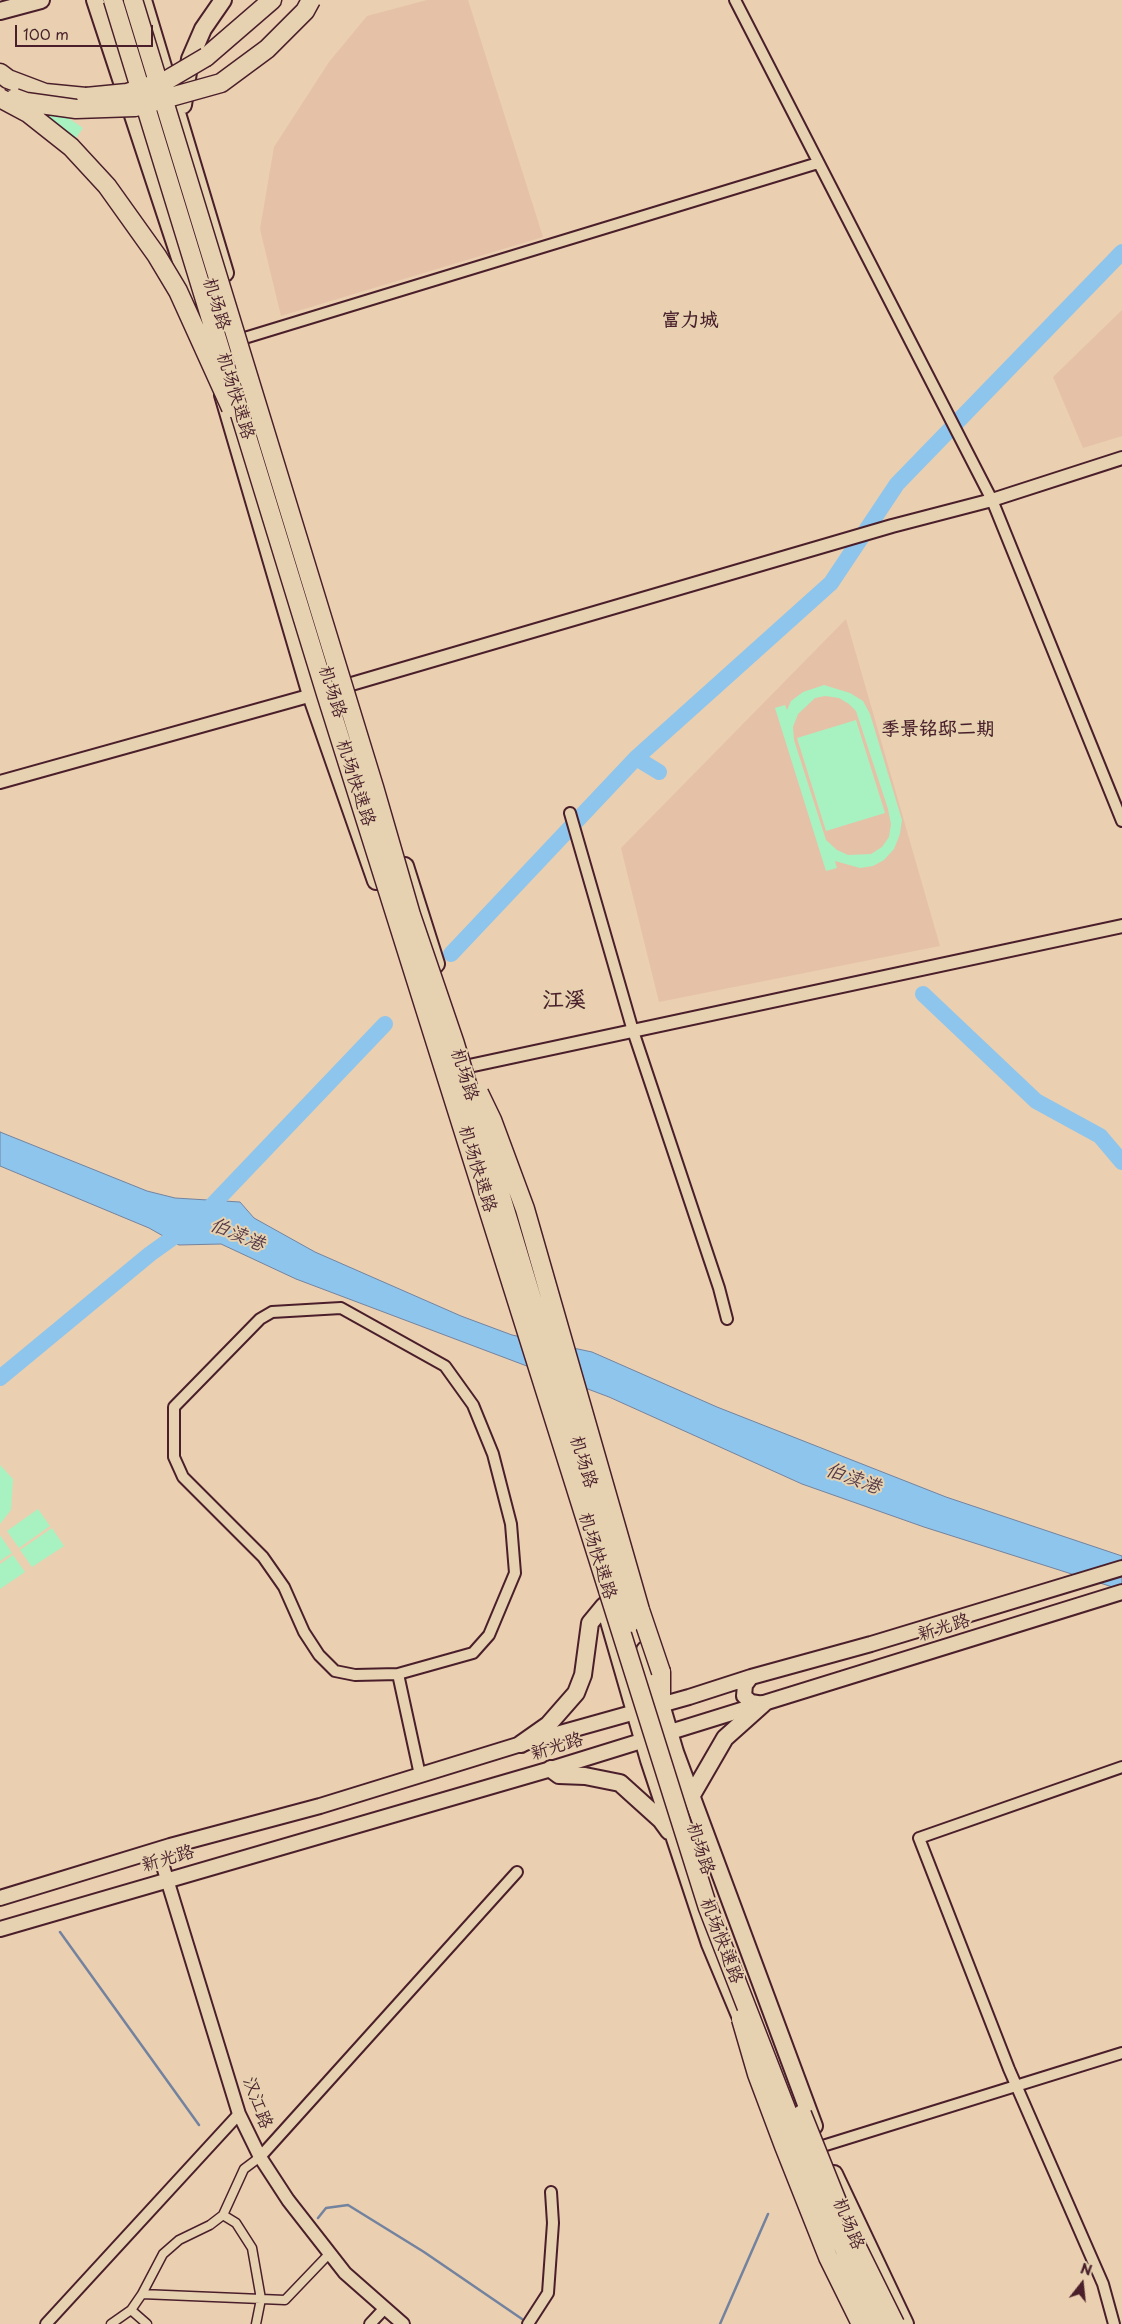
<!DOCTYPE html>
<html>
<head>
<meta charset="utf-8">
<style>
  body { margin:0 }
  #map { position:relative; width:1122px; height:2324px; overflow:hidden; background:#eacfb0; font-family:"Playpen Sans",sans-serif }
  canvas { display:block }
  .north { position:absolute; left:1057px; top:2259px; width:50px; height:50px; -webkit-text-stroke:4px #e6d2b0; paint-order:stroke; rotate:16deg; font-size:14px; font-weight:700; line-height:20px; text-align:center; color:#4a1f2b }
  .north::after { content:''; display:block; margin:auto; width:18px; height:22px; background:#4a1f2b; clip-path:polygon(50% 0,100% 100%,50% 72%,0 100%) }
  .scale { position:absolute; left:15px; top:25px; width:138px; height:22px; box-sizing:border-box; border:2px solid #4a1f2b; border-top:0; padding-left:6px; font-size:15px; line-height:18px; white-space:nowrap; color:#4a1f2b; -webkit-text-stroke:4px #e6d2b0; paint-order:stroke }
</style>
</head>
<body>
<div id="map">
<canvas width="1122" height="2324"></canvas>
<div class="north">N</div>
<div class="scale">100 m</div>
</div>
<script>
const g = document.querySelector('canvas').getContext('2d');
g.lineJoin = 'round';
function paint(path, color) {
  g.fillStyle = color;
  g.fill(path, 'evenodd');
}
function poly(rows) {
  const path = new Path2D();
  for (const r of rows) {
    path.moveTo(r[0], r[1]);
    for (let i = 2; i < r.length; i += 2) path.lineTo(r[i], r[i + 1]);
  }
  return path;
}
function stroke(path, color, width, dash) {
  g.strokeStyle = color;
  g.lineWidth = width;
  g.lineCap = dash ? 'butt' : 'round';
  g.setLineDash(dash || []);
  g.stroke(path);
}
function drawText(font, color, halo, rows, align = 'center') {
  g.font = font + ' "Playpen Sans","LXGW WenKai TC",sans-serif';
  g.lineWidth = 4;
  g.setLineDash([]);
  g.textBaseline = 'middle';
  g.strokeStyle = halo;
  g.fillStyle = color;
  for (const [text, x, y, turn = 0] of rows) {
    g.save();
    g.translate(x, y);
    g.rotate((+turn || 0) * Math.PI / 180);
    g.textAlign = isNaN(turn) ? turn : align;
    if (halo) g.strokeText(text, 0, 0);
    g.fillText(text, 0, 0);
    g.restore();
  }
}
paint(poly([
  [427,0,468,0,543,237,281,316,260,229,274,147,329,62,367,16],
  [1122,310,1122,436,1083,448,1053,377],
  [846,619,940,946,659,1002,621,848]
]), '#e5c1a8');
paint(poly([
  [40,99,83,128,67,151,24,122],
  [824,685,850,693,863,701,870,714,902,820,900,834,894,849,884,860,873,866,860,868,835,861,837,868,826,871,775,708,785,705,787,710,791,701,803,692],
  [825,696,839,698,849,704,856,711,888,809,891,824,889,837,882,847,871,854,848,855,837,850,826,840,794,740,793,727,798,714,815,698],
  [856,720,885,813,826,831,797,738],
  [0,1465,13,1479,11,1510,0,1524],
  [38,1509,50,1526,19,1548,7,1531],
  [52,1528,64,1546,32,1567,20,1550],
  [0,1535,12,1553,0,1561],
  [13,1555,25,1572,0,1589,0,1564]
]), '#a8f2c1');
const water = poly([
  [0,1132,147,1191,175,1198,240,1202,254,1218,315,1252,461,1316,512,1335,592,1352,717,1407,946,1497,1122,1556,1122,1590,924,1527,802,1484,609,1397,296,1279,221,1244,179,1245,149,1228,0,1166,0,1132]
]);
paint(water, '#8ec5ec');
stroke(water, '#73839f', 1);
stroke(poly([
  [60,1932,199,2125],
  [318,2218,326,2208,348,2205,424,2252,522,2319],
  [720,2324,768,2214]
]), '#73839f', 2.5);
stroke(poly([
  [636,758,659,772],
  [451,954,636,758,831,583,897,484,1122,252],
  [923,994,1036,1101,1100,1136,1122,1162],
  [0,1378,150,1254,199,1219,385,1024]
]), '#8ec5ec', 16);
const pedestrian = poly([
  [223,2215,236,2223,252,2248,261,2299,256,2324],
  [142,2294,163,2254,179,2240,210,2225,223,2215,244,2169,260,2157],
  [131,2310,147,2324],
  [111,2324,131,2310,142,2294,285,2300,329,2254]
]);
const minor = poly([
  [735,0,992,500,1122,821],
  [215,347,818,163],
  [570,813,633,1031,719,1288,727,1319],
  [398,1674,355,1675,335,1671,319,1655,304,1632,284,1587,263,1557,183,1477,174,1457,174,1407,260,1319,272,1312,341,1308,445,1366,473,1405,493,1454,511,1524,515,1573,489,1635,473,1653,398,1674,420,1775],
  [813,2149,1122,2053],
  [260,2157,517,1872],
  [46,2324,239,2114],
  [370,2324,384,2309],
  [528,2324,548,2293,553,2223,551,2192],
  [1114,2324,1103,2284,1009,2069,919,1838,1122,1767]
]);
const tertiary = poly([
  [0,782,348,685,892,526,992,500,1122,458],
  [455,1069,1122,926],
  [158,1850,239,2114,260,2157,288,2200,345,2273,403,2324]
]);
const secondary = poly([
  [751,1677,745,1685,744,1696,751,1702,763,1704],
  [0,1898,170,1846,320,1806,521,1744,689,1697,751,1677,871,1644,1122,1568],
  [0,1929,551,1769,1122,1592]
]);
const primary = poly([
  [95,0,207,340],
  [143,0,225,273],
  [0,11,41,0],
  [183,105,190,59,203,29,223,0],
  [223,395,311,695,376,881],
  [405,866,436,964],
  [606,1611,649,1760,710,1944,746,2030],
  [645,1650,675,1752,814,2126],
  [521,1744,548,1725,576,1693,583,1675,590,1623,604,1606],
  [551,1769,559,1775,585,1776,620,1783,661,1820,669,1831],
  [692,1795,725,1738,763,1704],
  [834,2174,905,2324]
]);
const trunk = poly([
  [206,57,272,0],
  [0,73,8,79,45,93,86,97],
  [661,1672,661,1705]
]);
stroke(pedestrian, '#4a1f2b', 11);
stroke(minor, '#4a1f2b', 14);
stroke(tertiary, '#4a1f2b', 16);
stroke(secondary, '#4a1f2b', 18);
stroke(primary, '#4a1f2b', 20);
stroke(trunk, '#4a1f2b', 21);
stroke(pedestrian, '#e6d2b0', 8);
stroke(minor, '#e6d2b0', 10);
stroke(tertiary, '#e6d2b0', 12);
stroke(secondary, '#e6d2b0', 14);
stroke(primary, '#e6d2b0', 16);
stroke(trunk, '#e6d2b0', 18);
const trunkBridge = poly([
  [113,0,326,694,708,1908,804,2155,852,2267,880,2324],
  [133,0,374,787,411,915,455,1044,630,1623],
  [86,97,127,93,167,80,206,57],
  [0,98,28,113,71,147,107,186,157,256,178,291,231,408],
  [15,98,26,102,76,109,135,107,221,83,267,49,305,11,311,0],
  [479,1093,492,1120,525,1209,640,1610,661,1672],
  [741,2019,757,2074,784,2146,828,2257,861,2324],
  [802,2114,838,2204],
  [852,2237,895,2324]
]);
stroke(trunkBridge, '#4a1f2b', 21, []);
stroke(trunkBridge, '#e6d2b0', 18);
drawText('18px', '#4a1f2b', '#e6d2b0', [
  ["机场路",216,304,73],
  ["机场快速路",235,396,73],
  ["机场路",332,692,72],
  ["机场快速路",355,783,72],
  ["机场路",464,1075,72],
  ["机场快速路",477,1169,73],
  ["机场路",583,1462,73],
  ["机场快速路",597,1556,73],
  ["新光路",944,1628,-17],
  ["新光路",557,1747,-17],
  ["机场路",700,1849,72],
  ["新光路",168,1859,-16],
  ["机场快速路",721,1941,69],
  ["汉江路",257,2103,69],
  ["机场路",848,2224,67]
]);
drawText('bold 19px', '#4a1f2b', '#e6d2b0', [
  ["富力城",690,321],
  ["季景铭邸二期",938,730]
]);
drawText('italic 19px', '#543848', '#e6d2b0', [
  ["伯渎港",237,1235,23],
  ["伯渎港",853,1479,20]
]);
drawText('bold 22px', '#4a1f2b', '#e6d2b0', [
  ["江溪",564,1001]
]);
</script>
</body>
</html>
